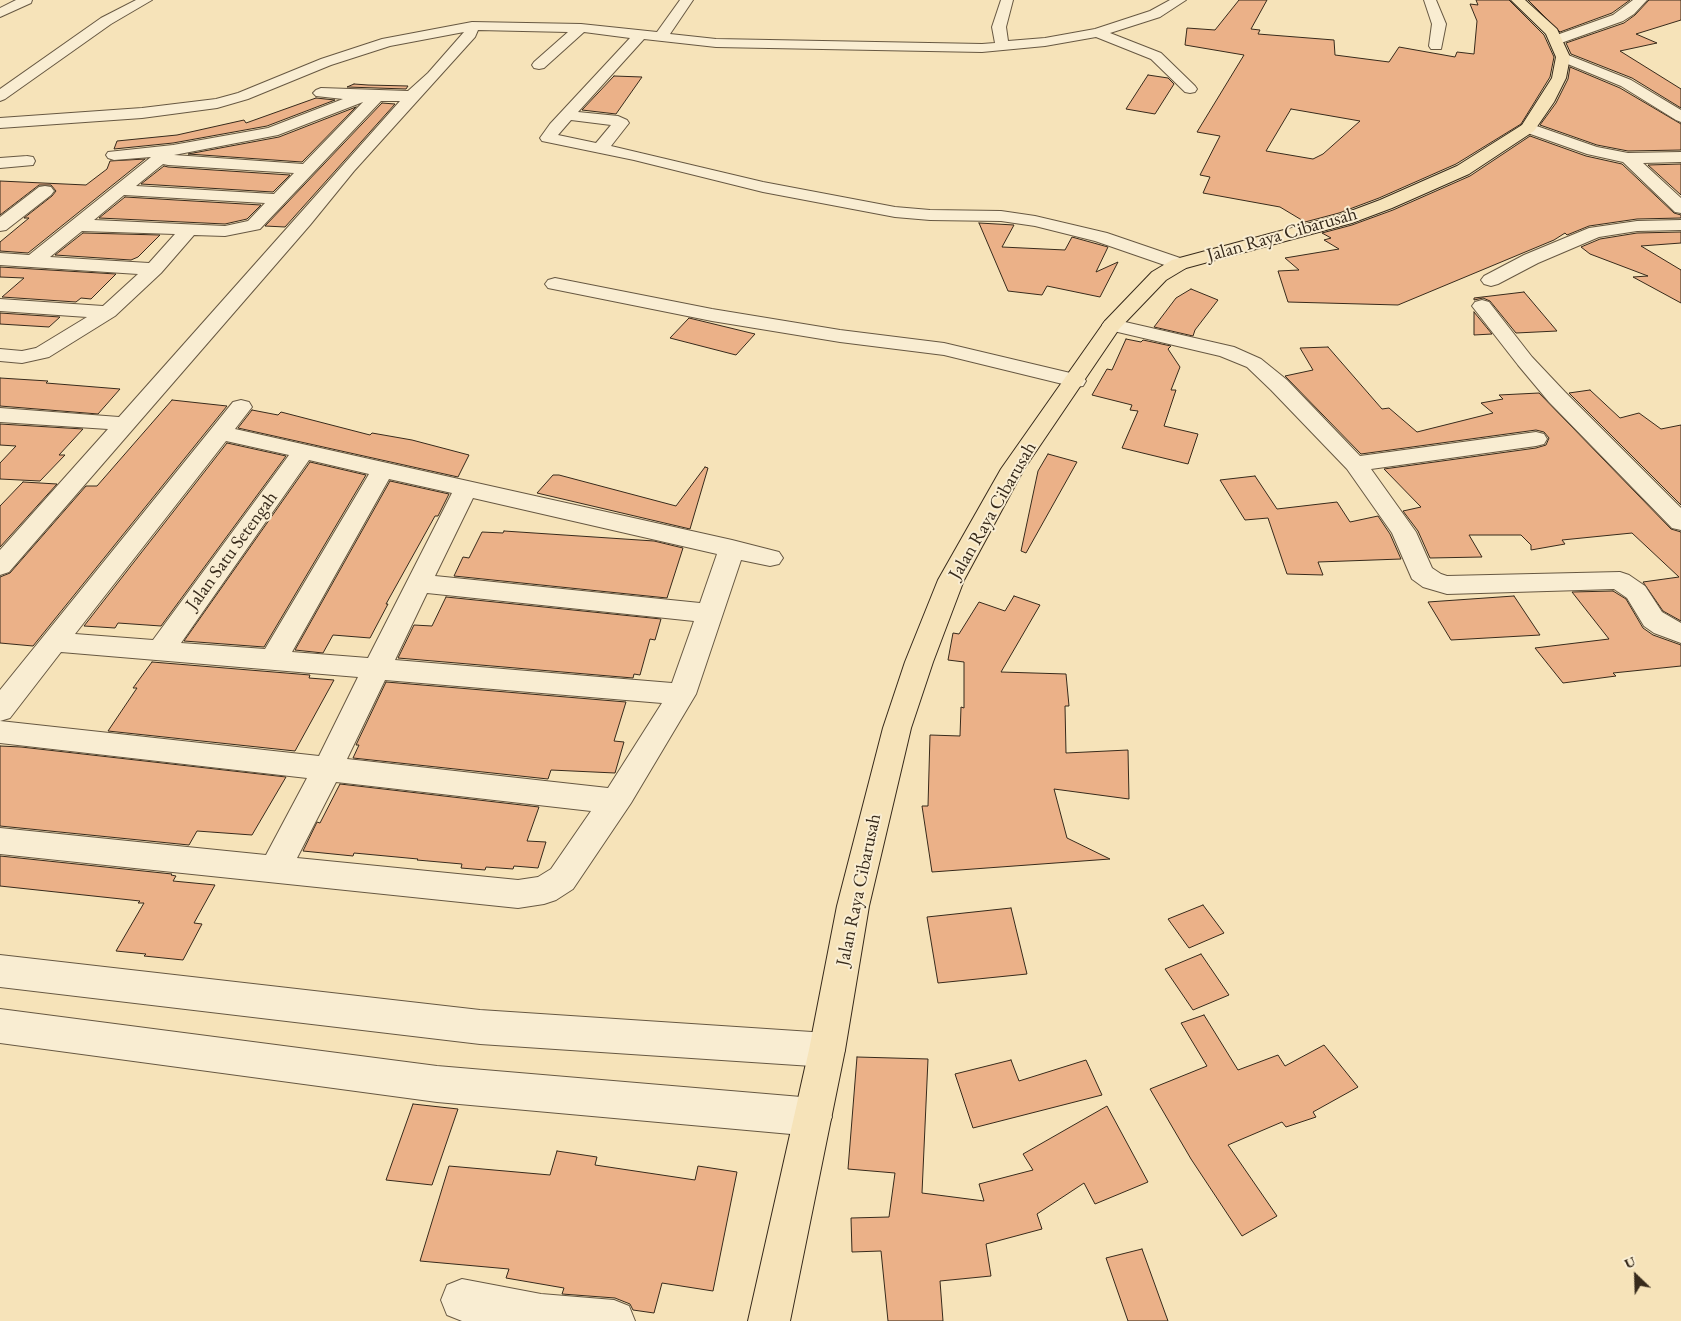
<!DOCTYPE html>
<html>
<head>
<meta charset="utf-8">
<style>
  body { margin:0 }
  #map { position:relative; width:1681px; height:1321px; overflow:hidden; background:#f6e3b9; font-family:"EB Garamond",serif }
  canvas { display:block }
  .north { position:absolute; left:1611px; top:1251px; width:50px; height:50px; -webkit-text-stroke:4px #f9edd2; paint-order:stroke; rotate:336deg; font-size:14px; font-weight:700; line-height:20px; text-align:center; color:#372a1b }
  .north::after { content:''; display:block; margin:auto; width:18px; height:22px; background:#372a1b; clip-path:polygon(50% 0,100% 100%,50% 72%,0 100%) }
</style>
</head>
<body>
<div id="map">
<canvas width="1681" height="1321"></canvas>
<div class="north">U</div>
</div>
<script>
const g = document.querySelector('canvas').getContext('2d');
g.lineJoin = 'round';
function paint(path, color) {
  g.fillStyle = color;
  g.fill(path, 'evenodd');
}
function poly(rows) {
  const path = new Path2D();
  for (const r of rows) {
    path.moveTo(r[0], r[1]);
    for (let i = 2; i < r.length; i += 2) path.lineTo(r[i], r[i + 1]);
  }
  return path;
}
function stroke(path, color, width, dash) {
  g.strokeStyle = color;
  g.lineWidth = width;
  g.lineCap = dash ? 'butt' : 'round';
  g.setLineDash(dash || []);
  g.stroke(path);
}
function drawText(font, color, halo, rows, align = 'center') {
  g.font = font + ' "EB Garamond",serif';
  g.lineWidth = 4;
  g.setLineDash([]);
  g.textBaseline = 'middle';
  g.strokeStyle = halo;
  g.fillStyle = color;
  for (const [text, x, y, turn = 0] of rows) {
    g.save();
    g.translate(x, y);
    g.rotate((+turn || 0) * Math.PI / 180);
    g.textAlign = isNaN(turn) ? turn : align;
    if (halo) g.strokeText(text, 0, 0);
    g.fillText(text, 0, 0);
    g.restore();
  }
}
const building = poly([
  [1239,0,1267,0,1251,29,1260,30,1258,34,1334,40,1335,55,1389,62,1399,47,1455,57,1457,52,1474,54,1477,21,1470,4,1478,5,1476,0,1509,0,1544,35,1554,57,1550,77,1521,124,1456,164,1379,198,1339,213,1305,222,1280,207,1203,193,1210,177,1200,175,1220,136,1197,132,1244,55,1185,45,1187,28,1215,30,1239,0],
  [1291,109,1360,121,1323,154,1313,159,1266,151,1291,109],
  [1528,0,1630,0,1612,13,1560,32,1528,0],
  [1649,0,1681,0,1681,20,1636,34,1657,43,1620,51,1681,89,1681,108,1632,78,1571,54,1566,43,1624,23,1635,15,1649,0],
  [1570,67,1620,88,1681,124,1681,150,1628,151,1597,145,1540,125,1556,103,1568,79,1570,67],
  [1148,75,1168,78,1174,84,1155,114,1126,109,1148,75],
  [614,76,642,77,616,114,582,110,614,76],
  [354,84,368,85,408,86,406,89,347,87,354,84],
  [316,98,335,100,267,126,173,143,114,149,117,141,177,135,244,120,246,123,316,98],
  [382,103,395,104,285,227,265,226,382,103],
  [356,107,302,162,188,154,279,137,356,107],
  [1530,136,1586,156,1622,164,1674,213,1681,215,1681,218,1637,219,1589,226,1567,235,1565,233,1554,240,1398,305,1288,302,1278,271,1299,270,1285,258,1339,249,1324,240,1331,238,1322,233,1352,225,1393,210,1470,176,1530,136],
  [145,159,28,253,0,251,0,242,29,218,24,218,52,196,56,191,51,185,39,185,0,215,0,181,86,185,107,169,110,161,145,159],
  [1681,164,1681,195,1648,165,1681,164],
  [164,166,168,167,290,175,273,192,141,184,164,166],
  [125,197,261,205,247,219,225,224,99,218,125,197],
  [979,223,1014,225,1002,247,1065,250,1072,237,1108,247,1096,272,1118,262,1100,297,1047,286,1042,295,1008,291,979,223],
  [1681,232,1681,243,1641,246,1681,270,1681,303,1633,277,1648,276,1590,254,1581,247,1600,239,1637,233,1681,232],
  [83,233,160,235,138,257,131,260,55,255,83,233],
  [0,267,116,274,91,299,81,298,76,302,2,297,24,278,0,277,0,267],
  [1191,289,1218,300,1195,330,1193,336,1154,327,1176,298,1191,289],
  [1524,292,1557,331,1516,333,1490,301,1483,298,1474,300,1474,298,1524,292],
  [1474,312,1492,334,1474,335,1474,312],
  [0,313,60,317,49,327,0,324,0,313],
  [689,318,755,334,736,355,670,338,689,318],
  [1126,339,1141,342,1143,340,1171,346,1168,349,1180,367,1171,390,1176,390,1164,426,1198,434,1188,464,1122,448,1138,411,1130,410,1132,405,1092,395,1107,369,1112,370,1126,339],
  [1328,347,1382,409,1389,408,1417,432,1493,413,1481,403,1503,399,1499,395,1539,393,1671,529,1681,532,1681,621,1663,611,1643,582,1679,577,1632,533,1562,540,1565,544,1531,550,1531,545,1521,535,1469,535,1482,557,1430,558,1418,531,1403,511,1421,507,1384,469,1536,448,1546,445,1549,438,1544,432,1536,430,1361,454,1285,376,1313,370,1300,348,1328,347],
  [0,378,48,381,46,383,120,389,98,414,0,406,0,378],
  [1590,390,1620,418,1639,413,1661,429,1681,425,1681,505,1569,393,1590,390],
  [172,400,227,406,33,646,0,643,0,577,10,573,86,486,97,486,172,400],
  [252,410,278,415,281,412,370,435,372,433,412,440,469,455,458,477,238,428,252,410],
  [0,424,83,429,59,455,65,455,40,481,0,479,0,463,16,446,0,445,0,424],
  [227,443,286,456,161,626,118,623,115,628,84,626,227,443],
  [1048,454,1077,462,1026,553,1021,551,1038,471,1048,454],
  [310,462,366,475,264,647,184,641,310,462],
  [705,467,708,468,690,529,537,493,553,475,559,475,676,506,705,467],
  [1255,476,1277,509,1337,502,1350,522,1378,516,1390,534,1401,559,1318,562,1323,575,1287,574,1268,518,1245,520,1220,480,1255,476],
  [390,481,449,494,438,516,435,516,386,604,388,604,370,638,333,635,323,653,295,650,390,481],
  [23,482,57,484,0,547,0,506,23,482],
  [504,531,654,541,683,548,667,598,454,576,463,557,469,558,482,532,503,533,504,531],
  [1613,591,1626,599,1643,628,1653,635,1681,645,1681,666,1613,673,1616,676,1563,683,1535,648,1609,639,1572,592,1613,591],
  [1014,596,1040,605,1001,672,1066,674,1069,706,1065,706,1066,753,1128,750,1129,799,1054,789,1067,838,1110,859,932,872,922,806,928,806,930,735,960,736,961,707,964,708,964,662,948,660,953,633,959,634,979,602,1005,611,1014,596],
  [1514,596,1540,635,1451,640,1428,602,1514,596],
  [446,597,661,619,655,640,650,639,640,675,634,674,633,678,398,658,414,625,432,626,446,597],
  [152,662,310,675,309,678,334,680,295,751,108,731,137,688,133,688,152,662],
  [386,682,626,702,614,741,624,742,615,773,551,770,548,779,353,758,359,745,356,745,386,682],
  [0,746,21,747,286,777,252,835,197,831,189,845,0,826,0,746],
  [340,784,539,807,527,841,546,842,538,868,514,866,513,869,486,867,485,870,461,868,462,864,417,860,418,859,354,853,353,856,303,851,317,822,320,823,340,784],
  [0,856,172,874,171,875,176,876,173,881,215,885,194,923,202,924,183,960,144,956,146,954,116,951,144,903,138,903,140,901,0,886,0,856],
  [1203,905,1224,933,1189,948,1168,919,1203,905],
  [1011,908,1027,974,938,983,927,917,1011,908],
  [1201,954,1229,995,1193,1010,1165,969,1201,954],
  [1204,1015,1238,1070,1278,1055,1285,1066,1324,1045,1358,1087,1313,1112,1316,1117,1286,1127,1282,1122,1228,1145,1277,1216,1242,1236,1191,1159,1150,1089,1207,1066,1181,1023,1204,1015],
  [857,1057,928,1059,922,1193,984,1201,979,1184,1033,1170,1023,1154,1107,1106,1148,1182,1095,1204,1084,1183,1037,1214,1042,1229,986,1244,991,1276,940,1281,943,1321,888,1321,881,1251,852,1252,851,1218,889,1217,895,1173,848,1169,857,1057],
  [1011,1060,1019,1081,1086,1060,1102,1095,973,1128,955,1074,1011,1060],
  [413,1104,458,1109,432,1185,386,1180,413,1104],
  [557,1151,597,1157,595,1165,695,1180,698,1166,737,1172,713,1291,662,1283,654,1313,633,1310,630,1304,615,1298,562,1294,564,1288,506,1278,509,1269,420,1261,449,1166,550,1175,557,1151],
  [1142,1249,1168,1321,1128,1321,1106,1258,1142,1249]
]);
paint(building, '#ebb188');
stroke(building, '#372a1b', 1);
const minor = poly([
  [16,0,32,0,31,3,0,17,0,8,16,0],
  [136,0,152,0,111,24,5,99,0,101,0,89,101,18,136,0],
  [680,0,693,0,670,34,716,39,982,44,995,43,992,27,1001,0,1013,0,1006,27,1008,41,1045,38,1095,29,1150,11,1170,0,1186,0,1160,17,1110,33,1161,53,1195,86,1197,89,1195,92,1190,93,1185,92,1151,59,1096,37,1045,46,982,52,716,47,644,39,578,112,618,116,627,120,629,123,611,146,763,182,895,207,930,210,1001,211,1035,216,1107,233,1186,260,1188,264,1186,268,1179,270,1095,241,1035,226,1001,221,930,220,895,217,763,192,634,160,542,141,540,138,550,124,630,38,584,32,544,68,539,69,534,68,532,65,534,62,568,32,478,30,475,37,354,171,310,225,9,572,0,575,0,550,108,429,0,422,0,408,119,417,400,101,381,101,260,229,225,236,194,235,161,273,115,316,49,357,22,363,0,361,0,349,22,351,36,348,87,317,0,311,0,299,103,306,138,274,0,265,0,253,29,255,151,157,114,160,108,158,106,155,108,152,173,145,268,128,343,99,316,96,313,93,316,90,321,88,408,91,428,73,464,32,390,46,331,65,248,99,217,108,142,118,0,128,0,118,142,108,216,99,238,93,321,59,382,39,472,22,581,24,657,32,680,0],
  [363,102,303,164,174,155,278,135,363,102],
  [571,120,611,125,596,143,558,135,571,120],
  [163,164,168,165,294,173,274,194,136,186,163,164],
  [124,195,265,203,248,221,225,226,94,220,124,195],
  [82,231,175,234,149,263,50,257,82,231],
  [1424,0,1436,0,1446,24,1441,49,1431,49,1429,46,1432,24,1424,0],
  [1633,0,1647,0,1634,14,1623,21,1561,43,1551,43,1549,40,1551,37,1613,15,1633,0],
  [1563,53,1631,80,1681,110,1681,122,1676,120,1621,86,1558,60,1556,57,1558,54,1563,53],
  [1528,123,1597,147,1628,153,1681,152,1681,162,1643,163,1681,198,1681,213,1675,212,1623,162,1587,154,1522,131,1520,128,1522,125,1528,123],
  [27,156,33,157,35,161,33,165,0,168,0,158,27,156],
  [45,186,51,187,54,191,51,195,6,230,0,231,0,217,39,187,45,186],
  [1681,220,1681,230,1637,231,1599,237,1538,263,1498,284,1491,286,1484,284,1481,280,1484,276,1524,255,1589,228,1637,221,1681,220],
  [555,278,712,309,840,330,944,343,1083,376,1086,381,1083,386,1075,387,944,355,840,342,712,321,548,288,545,284,548,280,555,278],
  [1482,300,1489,302,1532,357,1565,392,1681,508,1681,530,1672,528,1549,402,1518,365,1472,306,1475,302,1482,300],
  [1112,319,1234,347,1261,359,1287,380,1360,456,1536,432,1544,434,1547,439,1544,444,1536,446,1371,469,1416,532,1432,568,1441,574,1447,576,1620,572,1629,575,1645,586,1662,612,1681,623,1681,643,1654,633,1644,626,1627,598,1614,589,1447,594,1423,587,1412,579,1392,533,1347,469,1271,390,1247,367,1220,356,1105,329,1102,325,1105,321,1112,319],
  [241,400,249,402,252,407,235,429,732,540,779,552,783,558,779,564,770,566,741,560,696,694,631,803,573,889,556,900,544,904,518,908,0,854,0,828,266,855,307,778,0,743,0,690,233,402,241,400],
  [226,441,289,455,153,640,75,634,226,441],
  [309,460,369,474,265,649,181,643,309,460],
  [389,479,452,493,368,658,292,652,389,479],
  [473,498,717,554,700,603,435,576,473,498],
  [427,593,694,621,672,683,395,660,427,593],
  [61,652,358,677,319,756,0,721,10,718,61,652],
  [385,680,662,703,608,788,347,759,385,680],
  [336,782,591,811,551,869,538,877,518,880,297,858,336,782],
  [0,955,480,1010,827,1033,840,1038,845,1050,840,1062,827,1067,480,1044,0,987,0,955],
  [0,1009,437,1066,813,1098,826,1104,832,1117,826,1130,813,1136,437,1102,0,1043,0,1009],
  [462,1279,541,1294,614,1300,629,1306,635,1321,462,1321,447,1315,441,1300,447,1285,462,1279]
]);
const primary = poly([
  [1511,0,1525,0,1557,29,1570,57,1566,78,1554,102,1534,131,1469,174,1392,208,1352,223,1186,268,1166,280,1119,329,1024,469,964,580,933,662,911,728,869,906,845,1050,790,1321,748,1321,809,1050,837,906,883,728,905,662,938,580,1001,469,1105,321,1152,272,1172,260,1340,215,1380,200,1457,166,1522,125,1552,78,1556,57,1546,34,1511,0]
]);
stroke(minor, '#675842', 2);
stroke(primary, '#372a1b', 2);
paint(minor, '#f9edd2');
paint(primary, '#f6e3b9');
drawText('19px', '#372a1b', '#f9edd2', [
  ["Jalan Raya Cibarusah",1282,235,-16],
  ["Jalan Raya Cibarusah",993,511,-60],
  ["Jalan Satu Setengah",232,551,-54],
  ["Jalan Raya Cibarusah",859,890,-78]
]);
</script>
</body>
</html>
